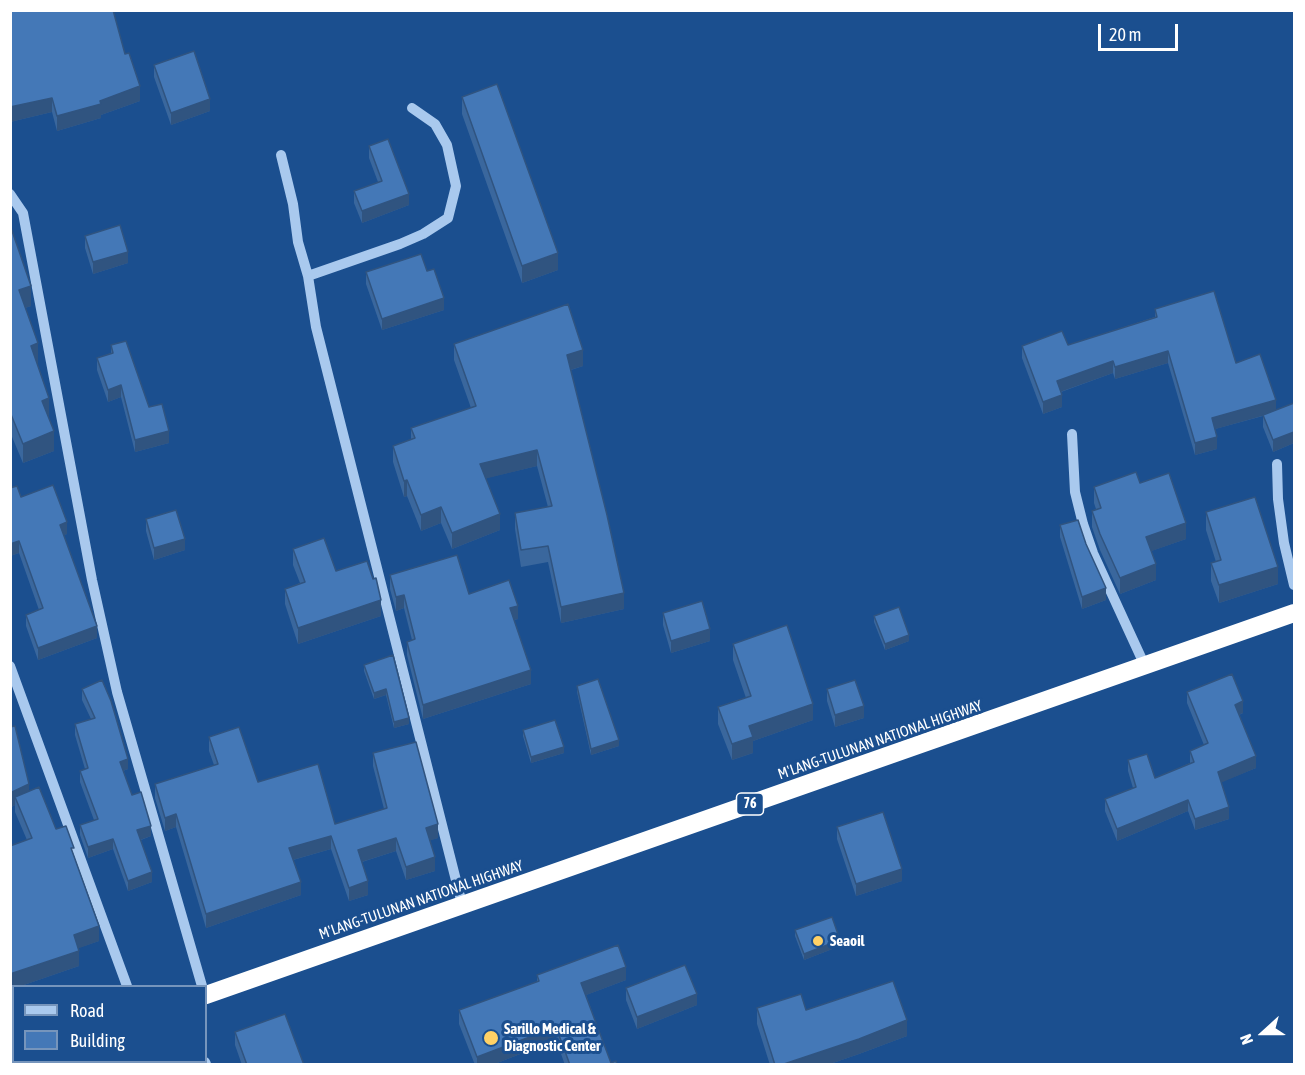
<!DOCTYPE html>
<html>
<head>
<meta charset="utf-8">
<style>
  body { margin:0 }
  #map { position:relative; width:1305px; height:1075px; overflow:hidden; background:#1b4f8f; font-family:"Asap Condensed",sans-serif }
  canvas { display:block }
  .frame { position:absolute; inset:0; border:12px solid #fff; pointer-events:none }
  .legend { position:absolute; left:12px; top:985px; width:195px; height:78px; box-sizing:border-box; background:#1b4f8f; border:2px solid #7695bc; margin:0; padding:8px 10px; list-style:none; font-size:18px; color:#fff }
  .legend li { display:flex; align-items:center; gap:12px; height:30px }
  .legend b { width:30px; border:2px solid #7695bc }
  .north { position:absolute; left:1233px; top:1003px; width:60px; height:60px; -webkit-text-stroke:4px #1b4f8f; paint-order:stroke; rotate:249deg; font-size:16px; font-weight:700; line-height:24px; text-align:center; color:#fff }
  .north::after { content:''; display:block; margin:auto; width:21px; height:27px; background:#fff; clip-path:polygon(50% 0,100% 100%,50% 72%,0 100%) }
  .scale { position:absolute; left:1098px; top:24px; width:80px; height:27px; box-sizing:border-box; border:3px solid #fff; border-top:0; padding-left:8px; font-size:18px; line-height:21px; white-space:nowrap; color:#fff; -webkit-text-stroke:4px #1b4f8f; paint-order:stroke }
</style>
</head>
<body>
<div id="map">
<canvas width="1305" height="1075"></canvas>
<div class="frame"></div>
<ul class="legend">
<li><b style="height:8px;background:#a9c9ee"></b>Road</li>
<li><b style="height:16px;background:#4478b7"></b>Building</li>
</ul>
<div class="north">N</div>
<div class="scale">20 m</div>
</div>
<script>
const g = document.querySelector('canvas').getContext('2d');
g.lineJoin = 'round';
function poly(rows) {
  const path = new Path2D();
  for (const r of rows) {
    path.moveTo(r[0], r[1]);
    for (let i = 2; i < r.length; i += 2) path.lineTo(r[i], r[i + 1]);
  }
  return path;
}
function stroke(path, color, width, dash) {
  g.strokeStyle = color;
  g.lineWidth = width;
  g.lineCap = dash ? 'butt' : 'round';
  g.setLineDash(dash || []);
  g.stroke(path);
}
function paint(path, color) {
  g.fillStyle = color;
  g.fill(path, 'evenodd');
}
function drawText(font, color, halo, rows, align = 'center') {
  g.font = font + ' "Asap Condensed",sans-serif';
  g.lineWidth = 6;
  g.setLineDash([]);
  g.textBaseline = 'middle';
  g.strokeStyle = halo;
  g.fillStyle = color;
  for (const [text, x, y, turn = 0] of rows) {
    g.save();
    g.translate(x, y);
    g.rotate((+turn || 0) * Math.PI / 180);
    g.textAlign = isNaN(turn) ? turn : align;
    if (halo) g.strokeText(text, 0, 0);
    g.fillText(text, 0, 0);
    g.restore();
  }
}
stroke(poly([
  [281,155,293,204,298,242,308,276,316,327,462,904],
  [10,194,23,213,92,580,117,692,202,986],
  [308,276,400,244,423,234,448,218,456,186,447,145,435,124,412,108],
  [1072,434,1075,492,1083,524,1093,553,1145,666],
  [1277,464,1278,499,1284,543,1294,585],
  [10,666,127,986],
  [205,1062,206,1064]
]), '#a9c9ee', 10);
stroke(poly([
  [206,995,1294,613],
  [10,1063,14,1062]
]), '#fff', 18);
paint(poly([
  [10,10,125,54,140,101,101,115,101,118,57,131,52,112,10,122],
  [154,65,210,111,171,125,154,77],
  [462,97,558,270,522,283,462,114],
  [369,146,409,205,362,223,354,203,354,191,378,182,369,158],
  [10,225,31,306,25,308,49,418,54,451,23,463,10,432],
  [85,236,128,263,93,274,85,248],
  [427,271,444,310,382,330,366,284,366,272],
  [1155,309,1236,363,1276,410,1294,403,1294,443,1273,452,1263,427,1263,416,1215,429,1217,449,1195,455,1168,363,1115,379,1113,373,1061,392,1062,407,1043,414,1022,358,1022,346,1068,345,1155,317],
  [454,344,583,366,571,370,624,609,561,623,548,562,521,567,515,529,515,513,548,507,537,466,486,478,500,530,452,549,441,523,421,531,407,496,404,497,393,462,393,446,411,440,411,428,471,408,454,360],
  [111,345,149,407,169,443,135,452,121,397,108,402,97,370,97,358,111,353],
  [1140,483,1186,539,1151,551,1156,580,1120,594,1100,550,1092,527,1092,511,1096,509,1094,503,1094,487],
  [21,497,67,534,64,535,97,638,38,660,26,626,26,615,39,610,19,553,10,556],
  [1206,512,1278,584,1219,603,1211,581,1211,563,1216,562,1206,530],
  [146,519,185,550,154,560,146,531],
  [1060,525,1106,600,1082,609,1060,537],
  [293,549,336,571,381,616,298,644,285,604,285,589,300,583,293,565],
  [390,575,469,594,518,619,514,620,531,684,423,719,407,655,407,642,412,640,404,608,396,611,390,589],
  [663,613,710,641,671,653,663,625],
  [874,616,909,641,885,650,874,622],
  [733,644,813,720,753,741,753,753,732,760,718,724,718,707,746,698,733,660],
  [1293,651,1294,651,1294,669,1293,663],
  [393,655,409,724,394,728,386,695,374,699,364,671,364,665],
  [577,686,619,746,591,755,577,692],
  [82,689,128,769,123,771,132,795,151,836,141,840,152,882,128,891,113,849,88,858,80,835,80,825,94,820,80,782,80,771,85,769,75,735,75,724,91,719,82,700],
  [827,689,864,718,835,727,827,701],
  [1187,692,1243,713,1239,715,1256,768,1221,782,1229,819,1195,830,1188,811,1117,841,1105,811,1105,799,1133,788,1128,771,1128,760,1155,778,1190,763,1190,751,1204,745,1187,703],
  [10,727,29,791,74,856,99,941,78,948,79,966,18,987,14,987,14,988,10,989,27,840,15,812,15,805,10,808],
  [523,730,564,753,531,763,523,736],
  [209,737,258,782,335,824,384,809,373,766,373,753,438,838,430,840,435,871,406,880,396,851,362,862,368,895,349,901,331,849,293,860,301,895,206,928,176,827,165,831,155,798,155,784,214,765,209,751],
  [837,827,902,881,856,896,837,839],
  [795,930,840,946,804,960,795,936],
  [537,975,626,980,586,995,611,1063,617,1065,565,1065,556,1040,492,1065,475,1065,459,1024,459,1010,537,982],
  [626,988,697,1005,637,1029,626,1000],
  [757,1008,806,1010,907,1036,859,1054,827,1065,770,1065,757,1024],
  [235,1032,304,1065,242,1065,235,1045]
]), '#3a679d');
paint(poly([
  [140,86,140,101,101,115,101,118,57,131,57,116],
  [52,98,52,112,10,122,10,107],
  [210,99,210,111,171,125,171,113],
  [409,194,409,205,362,223,362,211],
  [128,252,128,263,93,274,93,262],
  [558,253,558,270,522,283,522,266],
  [31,286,31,306,19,310,19,290],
  [444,298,444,310,382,330,382,319],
  [38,343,38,363,31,365,31,346],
  [583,350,583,366,567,371,567,355],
  [1168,351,1168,363,1115,379,1115,367],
  [1113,361,1113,373,1057,393,1057,381],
  [121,385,121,397,108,402,108,390],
  [1062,395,1062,407,1043,414,1043,402],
  [49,398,49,418,42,421,42,401],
  [1276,400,1276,412,1212,430,1212,418],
  [54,431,54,451,23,463,23,444],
  [169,431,169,443,135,452,135,440],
  [1294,432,1294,443,1273,452,1273,440],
  [1217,437,1217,449,1195,455,1195,443],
  [537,450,537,466,480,480,480,464],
  [407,480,407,496,404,497,404,481],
  [441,507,441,523,421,531,421,515],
  [500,514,500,530,452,549,452,533],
  [67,522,67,534,60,537,60,525],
  [1186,523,1186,539,1146,553,1146,537],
  [185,539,185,550,154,560,154,548],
  [19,541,19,553,10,556,10,544],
  [1156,564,1156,580,1120,594,1120,578],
  [1278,567,1278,584,1219,603,1219,585],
  [1106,588,1106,600,1082,609,1082,597],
  [624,593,624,609,561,623,561,607],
  [404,595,404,608,396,611,396,597],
  [381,600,381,616,298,644,298,628],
  [518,606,518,619,510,621,510,608],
  [97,626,97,638,38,660,38,648],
  [710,629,710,641,671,653,671,641],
  [909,635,909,641,885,650,885,644],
  [531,670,531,684,423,719,423,705],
  [386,689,386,695,374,699,374,693],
  [1243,701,1243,713,1235,716,1235,705],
  [813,704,813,720,753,741,753,753,732,760,732,744,749,726],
  [864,706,864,718,835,727,835,715],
  [409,718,409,724,394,728,394,722],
  [619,740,619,746,591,755,591,749],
  [564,747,564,753,531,763,531,757],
  [1256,756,1256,768,1218,784,1218,772],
  [128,759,128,769,120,772,120,762],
  [29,784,29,799,15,797,15,805,10,808,10,793],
  [1188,800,1188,811,1117,841,1117,829],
  [1229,807,1229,819,1195,830,1195,819],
  [176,814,176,827,165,831,165,818],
  [438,824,438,838,426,842,426,828],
  [151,826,151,836,137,841,137,830],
  [331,836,331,849,289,861,289,848],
  [396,838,396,851,358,863,358,850],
  [113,839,113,849,88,858,88,847],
  [435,857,435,871,406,880,406,867],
  [902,869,902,881,856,896,856,884],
  [152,872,152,882,128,891,128,881],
  [368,881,368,895,349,901,349,888],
  [301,882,301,895,206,928,206,914],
  [99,926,99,941,74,950,74,935],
  [840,940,840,946,804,960,804,954],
  [79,951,79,966,18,987,14,987,14,988,10,989,10,974],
  [626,967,626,980,581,997,581,983],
  [697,994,697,1005,637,1029,637,1017],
  [907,1020,907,1036,859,1054,827,1065,781,1065],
  [556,1027,556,1040,492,1065,477,1065,477,1057]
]), '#305480');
const building = poly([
  [10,10,113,10,125,54,129,53,140,86,100,101,101,104,57,116,52,98,10,107,10,10],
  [194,51,210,99,171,113,154,65,194,51],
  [497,84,558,253,522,266,462,97,497,84],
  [388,139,409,194,362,211,354,191,382,181,369,146,388,139],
  [10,225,31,286,19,290,38,343,31,346,49,398,42,401,54,431,23,444,10,412,10,225],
  [120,225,128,252,93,262,85,236,120,225],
  [421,254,427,271,434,269,444,298,382,319,366,272,421,254],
  [1214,291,1236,363,1260,354,1276,400,1212,418,1217,437,1195,443,1168,351,1115,367,1113,361,1057,381,1062,395,1043,402,1022,346,1062,331,1068,345,1157,317,1155,309,1214,291],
  [568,304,583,350,567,355,607,515,624,593,561,607,548,546,521,550,515,513,552,506,537,450,480,464,500,514,452,533,441,507,421,515,407,480,404,481,393,446,415,438,411,428,476,406,454,344,568,304],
  [126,341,149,407,162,404,169,431,135,440,121,385,108,390,97,358,113,353,111,345,126,341],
  [1294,403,1294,432,1273,440,1263,415,1294,403],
  [1136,472,1140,483,1169,473,1186,523,1146,537,1156,564,1120,578,1100,534,1092,511,1101,508,1094,487,1136,472],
  [53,485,67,522,60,525,97,626,38,648,26,615,43,608,19,541,10,544,10,488,17,486,21,497,53,485],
  [1255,497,1278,567,1219,585,1211,563,1221,560,1206,512,1255,497],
  [176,510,185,539,154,548,146,519,176,510],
  [1078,520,1086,544,1106,588,1082,597,1060,525,1078,520],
  [324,538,336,571,367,561,373,579,376,578,381,600,298,628,285,589,305,582,293,549,324,538],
  [457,555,469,594,509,580,518,606,510,608,531,670,423,705,407,642,415,639,404,595,396,597,390,575,457,555],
  [702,601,710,629,671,641,663,613,702,601],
  [899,607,909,635,885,644,874,616,899,607],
  [787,625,813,704,749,726,753,737,732,744,718,707,751,696,733,644,787,625],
  [393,655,409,718,394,722,386,689,374,693,364,665,393,655],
  [1232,674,1243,701,1235,705,1256,756,1218,772,1229,807,1195,819,1188,800,1117,829,1105,799,1136,787,1128,760,1147,754,1155,778,1194,762,1190,751,1208,743,1187,692,1232,674],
  [598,679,619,740,591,749,577,686,598,679],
  [102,680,111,701,128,759,120,762,132,795,141,792,151,826,137,830,152,872,128,881,113,839,88,847,80,825,98,819,80,771,88,768,75,724,95,718,82,689,102,680],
  [855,680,864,706,835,715,827,689,855,680],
  [555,720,564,747,531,757,523,730,555,720],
  [15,726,29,784,10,793,10,727,15,726],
  [239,727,258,782,318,764,335,824,387,808,373,753,416,742,438,824,426,828,435,857,406,867,396,838,358,850,368,881,349,888,331,836,289,848,301,882,206,914,176,814,165,818,155,784,218,764,209,737,239,727],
  [39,787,56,829,66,826,74,848,71,848,99,926,74,935,79,951,10,974,10,846,32,838,15,797,39,787],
  [883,812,902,869,856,884,837,827,883,812],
  [832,917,840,940,804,954,795,930,832,917],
  [618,945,626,967,581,983,611,1063,616,1061,617,1065,570,1065,556,1027,477,1057,459,1010,539,981,537,975,618,945],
  [685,965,697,994,637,1017,626,988,685,965],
  [893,981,907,1020,859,1039,781,1065,775,1065,757,1008,801,994,806,1010,893,981],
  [285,1014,304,1065,247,1065,235,1032,285,1014],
  [101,1062,103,1065,93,1065,101,1062],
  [160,1062,162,1065,152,1065,160,1062]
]);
paint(building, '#4478b7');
stroke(building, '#305480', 1.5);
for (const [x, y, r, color] of [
  [818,941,6,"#ffd166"],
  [491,1038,8,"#ffd166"]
]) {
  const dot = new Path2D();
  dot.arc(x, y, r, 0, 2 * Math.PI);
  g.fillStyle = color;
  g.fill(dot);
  stroke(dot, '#1b4f8f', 2);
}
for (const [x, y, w] of [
  [750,804,27]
]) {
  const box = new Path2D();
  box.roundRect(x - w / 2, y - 11, w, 22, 4.5);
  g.fillStyle = '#1b4f8f';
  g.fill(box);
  stroke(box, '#fff', 1.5);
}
drawText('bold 14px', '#fff', null, [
  ["76",750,804]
]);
drawText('15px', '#fff', '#1b4f8f', [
  ["M'LANG-TULUNAN NATIONAL HIGHWAY",880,740,-19],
  ["M'LANG-TULUNAN NATIONAL HIGHWAY",421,900,-19]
]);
drawText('bold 15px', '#fff', '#1b4f8f', [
  ["Seaoil",830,941],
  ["Sarillo Medical &",504,1029],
  ["Diagnostic Center",504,1046]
], 'left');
</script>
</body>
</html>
